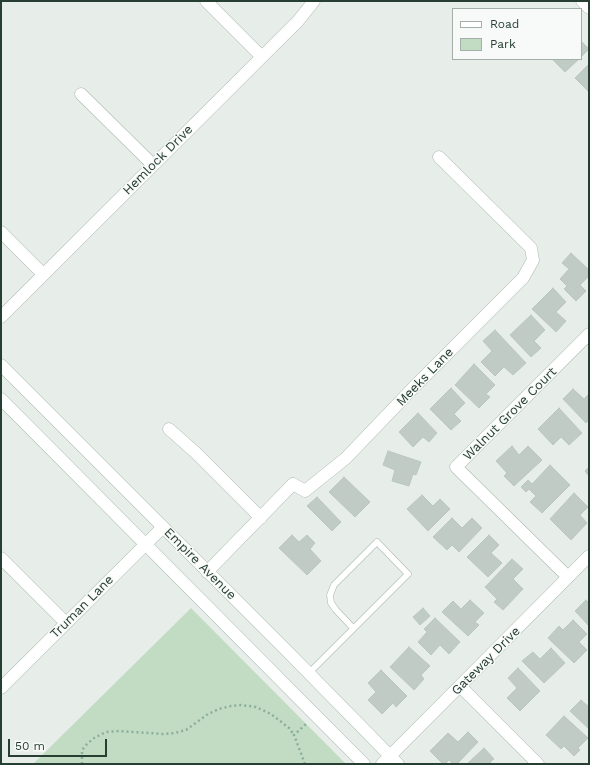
<!DOCTYPE html>
<html>
<head>
<meta charset="utf-8">
<style>
  body { margin:0 }
  #map { position:relative; width:590px; height:765px; overflow:hidden; background:#e7eee9; font-family:"Work Sans",sans-serif }
  canvas { display:block }
  .frame { position:absolute; inset:0; border:2px solid #273e33; pointer-events:none }
  .legend { position:absolute; left:452px; top:8px; width:130px; height:52px; box-sizing:border-box; background:#f7faf8; border:1px solid #a4afa9; margin:0; padding:5px 7px; list-style:none; font-size:12px; color:#273e33 }
  .legend li { display:flex; align-items:center; gap:8px; height:20px }
  .legend b { width:20px; border:1px solid #a4afa9 }
  .scale { position:absolute; left:8px; top:739px; width:99px; height:18px; box-sizing:border-box; border:2px solid #273e33; border-top:0; padding-left:5px; font-size:12px; line-height:14px; white-space:nowrap; color:#273e33; -webkit-text-stroke:3px #f7faf8; paint-order:stroke }
</style>
</head>
<body>
<div id="map">
<canvas width="590" height="765"></canvas>
<div class="frame"></div>
<ul class="legend">
<li><b style="height:5px;background:#fff"></b>Road</li>
<li><b style="height:11px;background:#c2dcc4"></b>Park</li>
</ul>
<div class="scale">50 m</div>
</div>
<script>
const g = document.querySelector('canvas').getContext('2d');
g.lineJoin = 'round';
function paint(path, color) {
  g.fillStyle = color;
  g.fill(path, 'evenodd');
}
function poly(rows) {
  const path = new Path2D();
  for (const r of rows) {
    path.moveTo(r[0], r[1]);
    for (let i = 2; i < r.length; i += 2) path.lineTo(r[i], r[i + 1]);
  }
  return path;
}
function stroke(path, color, width, dash) {
  g.strokeStyle = color;
  g.lineWidth = width;
  g.lineCap = dash ? 'butt' : 'round';
  g.setLineDash(dash || []);
  g.stroke(path);
}
function drawText(font, color, halo, rows, align = 'center') {
  g.font = font + ' "Work Sans",sans-serif';
  g.lineWidth = 3;
  g.setLineDash([]);
  g.textBaseline = 'middle';
  g.strokeStyle = halo;
  g.fillStyle = color;
  for (const [text, x, y, turn = 0] of rows) {
    g.save();
    g.translate(x, y);
    g.rotate((+turn || 0) * Math.PI / 180);
    g.textAlign = isNaN(turn) ? turn : align;
    if (halo) g.strokeText(text, 0, 0);
    g.fillText(text, 0, 0);
    g.restore();
  }
}
paint(poly([
  [191,608,346,764,33,764,187,612]
]), '#c2dcc4');
const building = poly([
  [581,41,589,49,581,57,581,41],
  [552,59,579,59,565,72,552,59],
  [589,64,589,92,575,78,589,64],
  [571,253,589,270,589,276,580,285,586,291,576,301,564,289,567,286,560,279,569,269,562,263,571,253],
  [553,288,566,302,556,312,566,321,556,332,532,309,553,288],
  [531,315,545,330,534,341,541,348,531,357,510,335,531,315],
  [495,330,526,363,513,375,504,367,495,376,481,362,492,351,483,341,495,330],
  [474,364,495,385,486,394,490,397,479,408,455,385,474,364],
  [451,388,465,403,454,414,461,421,451,430,430,409,451,388],
  [573,389,584,399,589,394,589,420,586,423,563,399,573,389],
  [559,408,582,433,569,445,561,437,553,445,538,429,559,408],
  [418,413,437,433,429,442,423,437,413,447,399,432,418,413],
  [512,446,519,455,528,446,542,460,514,486,504,476,507,473,496,461,512,446],
  [388,451,421,462,416,475,413,474,409,486,392,481,395,470,383,465,388,451],
  [550,465,570,485,542,513,530,502,536,496,529,489,526,492,521,487,528,480,532,484,550,465],
  [589,467,589,476,585,471,589,467],
  [344,477,370,502,355,517,329,492,344,477],
  [574,493,588,507,580,515,587,523,571,540,550,519,574,493],
  [422,495,433,506,440,499,450,509,428,531,407,509,422,495],
  [317,497,341,522,332,531,307,506,317,497],
  [452,518,462,528,472,518,482,528,459,552,452,545,447,550,433,537,452,518],
  [292,535,299,542,307,535,315,543,310,549,321,561,307,575,279,548,292,535],
  [489,535,499,545,491,553,502,563,488,577,467,557,489,535],
  [512,559,523,569,513,579,523,589,503,610,494,602,497,599,485,587,512,559],
  [470,600,484,613,475,622,479,625,468,636,442,612,453,601,461,609,470,600],
  [586,600,589,603,589,626,575,611,586,600],
  [423,608,430,616,420,625,413,617,423,608],
  [435,618,460,642,449,654,440,645,431,655,418,642,427,632,424,629,435,618],
  [573,620,587,634,579,642,587,650,574,663,548,638,559,626,563,630,573,620],
  [409,647,430,666,421,675,424,679,414,690,390,667,409,647],
  [551,648,565,663,544,683,522,661,533,652,540,659,551,648],
  [518,668,540,691,520,711,507,698,517,688,508,678,518,668],
  [381,670,407,696,396,707,393,703,382,714,368,700,376,692,368,683,381,670],
  [581,700,589,707,589,729,570,711,581,700],
  [564,716,588,738,578,748,580,750,574,756,564,746,561,749,546,735,564,716],
  [468,732,478,742,457,764,453,764,449,760,445,764,443,764,430,751,448,733,458,742,468,732],
  [484,748,494,759,490,762,492,764,467,764,484,748]
]);
paint(building, '#bfcbc4');
stroke(building, '#bac7bf', 1);
const lane = poly([
  [309,673,408,574,377,542,334,585,330,595,331,603,336,610,353,628]
]);
const street = poly([
  [206,1,262,57],
  [582,1,589,8],
  [81,94,153,165],
  [1,232,43,274],
  [1,317,298,21,314,1],
  [169,429,196,453,261,518],
  [1,558,66,623],
  [207,572,293,484,305,491,346,458,414,387,523,278,533,260,531,248,439,157],
  [568,577,456,467,589,334],
  [460,686,538,764],
  [1,688,163,527],
  [382,764,589,556]
]);
const secondary = poly([
  [1,365,287,651,398,764],
  [1,399,364,764]
]);
stroke(lane, '#aab6af', 7);
stroke(street, '#aab6af', 13);
stroke(secondary, '#a6b8ae', 13);
stroke(poly([
  [82,764,82,750,87,744,94,738,106,732,119,731,163,734,175,733,186,730,208,714,219,709,231,706,241,705,256,707,271,714,289,728,294,735],
  [305,764,294,735,307,723]
]), '#8bae9b', 2.5, [2, 3]);
stroke(lane, '#fff', 6);
stroke(street, '#fff', 12);
stroke(secondary, '#fff', 12);
drawText('13px', '#273e33', '#f7faf8', [
  ["Hemlock Drive",158,160,-45],
  ["Meeks Lane",425,377,-46],
  ["Walnut Grove Court",510,414,-45],
  ["Empire Avenue",200,564,45],
  ["Truman Lane",82,607,-45],
  ["Gateway Drive",486,661,-45]
]);
</script>
</body>
</html>
